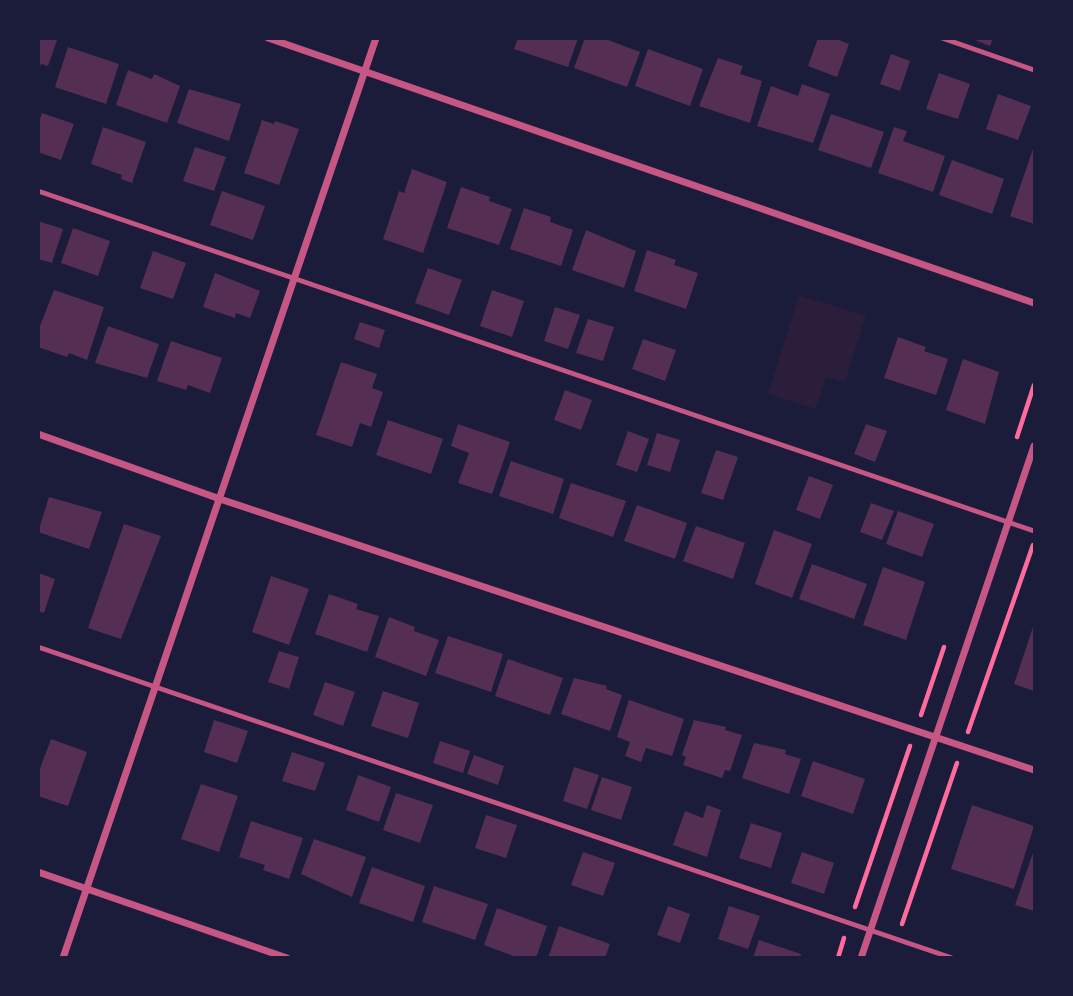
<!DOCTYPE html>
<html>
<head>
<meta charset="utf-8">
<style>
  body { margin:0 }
  #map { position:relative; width:1073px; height:996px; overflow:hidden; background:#1b1b3a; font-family:"Times New Roman",serif }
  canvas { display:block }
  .frame { position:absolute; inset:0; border:40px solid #1b1b3a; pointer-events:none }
</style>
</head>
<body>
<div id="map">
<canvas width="1073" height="996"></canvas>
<div class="frame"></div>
</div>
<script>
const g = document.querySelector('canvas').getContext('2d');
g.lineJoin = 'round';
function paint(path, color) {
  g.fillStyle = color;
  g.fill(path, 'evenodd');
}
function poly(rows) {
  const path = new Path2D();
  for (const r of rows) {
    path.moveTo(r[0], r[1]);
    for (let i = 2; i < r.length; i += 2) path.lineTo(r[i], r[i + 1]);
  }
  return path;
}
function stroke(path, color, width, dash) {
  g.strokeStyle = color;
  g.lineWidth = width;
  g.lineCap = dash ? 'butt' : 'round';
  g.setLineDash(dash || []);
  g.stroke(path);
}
paint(poly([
  [799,295,866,316,845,382,826,377,816,409,768,394]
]), '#2a1e3b');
paint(poly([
  [38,38,57,40,48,66,41,64,39,71],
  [518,38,578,38,568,67,514,49],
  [585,38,603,38,640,52,627,87,574,68],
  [818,38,834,38,849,44,837,77,808,66],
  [970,38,993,38,990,46],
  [68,47,119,64,106,104,55,87],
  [648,49,703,69,690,106,635,86],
  [891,54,910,61,900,91,880,84],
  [718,58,743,66,740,74,762,81,750,123,699,106],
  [128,70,152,79,154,74,180,86,167,123,116,105],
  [939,73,970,84,958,119,926,109],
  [802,84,830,94,813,143,757,126,771,86,798,96],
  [189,89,241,104,229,141,177,123],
  [998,94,1031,106,1018,140,986,129],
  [42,113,74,124,61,160,38,152,38,124],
  [831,114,884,132,871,168,818,150],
  [262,120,274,124,275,121,299,129,279,185,244,173],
  [103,127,146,142,132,183,121,179,122,175,91,164],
  [894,127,907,131,903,141,945,156,933,192,878,173],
  [1034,146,1034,224,1010,216],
  [195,147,226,157,214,191,183,181],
  [952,160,1004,179,992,214,939,195],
  [412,169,447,182,423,253,383,239,399,191,404,193],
  [461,187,490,197,489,201,512,209,499,245,447,228],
  [222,191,265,206,253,240,210,225],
  [524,208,551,217,550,222,573,230,561,266,510,249],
  [38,221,63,229,52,263,38,259],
  [73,228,110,241,98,276,61,263],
  [586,230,636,251,624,288,572,270],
  [647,250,676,260,674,265,698,273,686,309,634,291],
  [153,251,186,263,173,299,140,288],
  [428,268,462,280,449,315,415,303],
  [215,273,260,291,250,318,236,313,235,318,203,307],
  [54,290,104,307,87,360,69,353,67,357,38,347,38,331],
  [492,290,524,301,512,337,480,326],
  [555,307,580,315,568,349,544,341],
  [588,319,614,327,603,361,576,353],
  [360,322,385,330,379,348,354,339],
  [108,326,159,344,147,378,95,363],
  [898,337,926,347,924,351,948,359,936,395,884,378],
  [643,339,676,350,665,381,632,369],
  [171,341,222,358,210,393,188,385,186,390,157,381],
  [963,359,999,372,985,424,946,410],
  [341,362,377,374,372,388,383,392,371,427,360,423,352,447,316,435],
  [565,390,592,400,581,430,554,420],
  [388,420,443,439,431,474,376,455],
  [458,424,510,442,492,494,458,483,469,453,451,446],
  [866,424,887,431,875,462,854,454],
  [628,431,649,439,637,472,616,465],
  [657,433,680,440,670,472,647,465],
  [716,450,738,457,723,500,701,493],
  [511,461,564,479,553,514,499,496],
  [809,476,833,485,820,519,796,510],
  [571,483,626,501,613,537,559,518],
  [49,497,102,512,89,549,38,532],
  [871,503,894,511,882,540,860,532],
  [637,505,687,523,675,559,624,541],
  [898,511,934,524,922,557,886,544],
  [124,524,161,536,121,639,88,628],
  [696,526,745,543,733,579,683,561],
  [774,530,812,544,792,598,755,584],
  [812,564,867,584,854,619,799,599],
  [883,567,925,582,906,640,863,625],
  [38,573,55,579,44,613,38,611],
  [271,576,309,589,289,645,252,632],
  [329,594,358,604,356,609,379,616,367,652,315,634],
  [389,617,415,627,414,631,439,640,426,676,375,657],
  [1034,624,1034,691,1014,684],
  [448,636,503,654,491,692,435,673],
  [279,651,299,657,289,689,268,682],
  [508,659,563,678,550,715,495,696],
  [574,678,607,686,606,689,622,695,610,731,561,714],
  [325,682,355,692,343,726,313,715],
  [383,691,419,703,408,738,371,726],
  [629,700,684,719,672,756,646,748,641,762,625,756,630,742,617,737],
  [214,720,248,731,237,763,204,752],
  [694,720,726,727,725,730,742,735,730,771,725,770,722,778,683,765,686,757,682,755],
  [51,739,87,752,68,806,38,796,38,774],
  [440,741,470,751,463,773,433,763],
  [754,743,786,750,785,754,801,759,789,794,742,778],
  [292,752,325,763,315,791,282,781],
  [474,755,504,766,498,785,467,774],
  [813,761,865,779,853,814,801,796],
  [574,767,599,775,587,809,563,801],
  [358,775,391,787,379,822,346,810],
  [602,777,632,787,621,820,591,810],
  [201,784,238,796,219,852,181,839],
  [396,793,433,805,420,843,383,830],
  [707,805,721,810,707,857,673,845,685,811,703,818],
  [972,805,1034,826,1014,889,951,869],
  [486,815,517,825,506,858,475,848],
  [251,821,303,838,289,879,263,870,265,865,239,857],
  [751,823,782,833,771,868,739,858],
  [314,839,366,857,352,897,301,874],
  [1034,850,1034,911,1015,905],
  [583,852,615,863,603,896,571,885],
  [802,852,834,863,824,894,791,883],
  [372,867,425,886,413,922,359,903],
  [434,886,488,904,475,940,422,922],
  [668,906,690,914,680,943,657,935],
  [729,906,760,916,748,949,718,939],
  [497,908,547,926,536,958,519,958,484,945],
  [559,926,610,944,605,958,548,958],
  [759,940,801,954,800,958,753,958]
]), '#542f53');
stroke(poly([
  [1017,437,1034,385],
  [921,715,944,647],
  [968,732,1033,545],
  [855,907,910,746],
  [902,924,957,763],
  [838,958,844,938]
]), '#ff6b9d', 4.5);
stroke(poly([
  [942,38,1034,70],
  [38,191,1034,531],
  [38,647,952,958]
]), '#c65784', 5);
stroke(poly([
  [268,38,1034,303],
  [38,434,220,499,1034,770],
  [38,872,287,958],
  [63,958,376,38],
  [861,958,1034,446]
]), '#c65784', 7);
</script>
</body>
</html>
